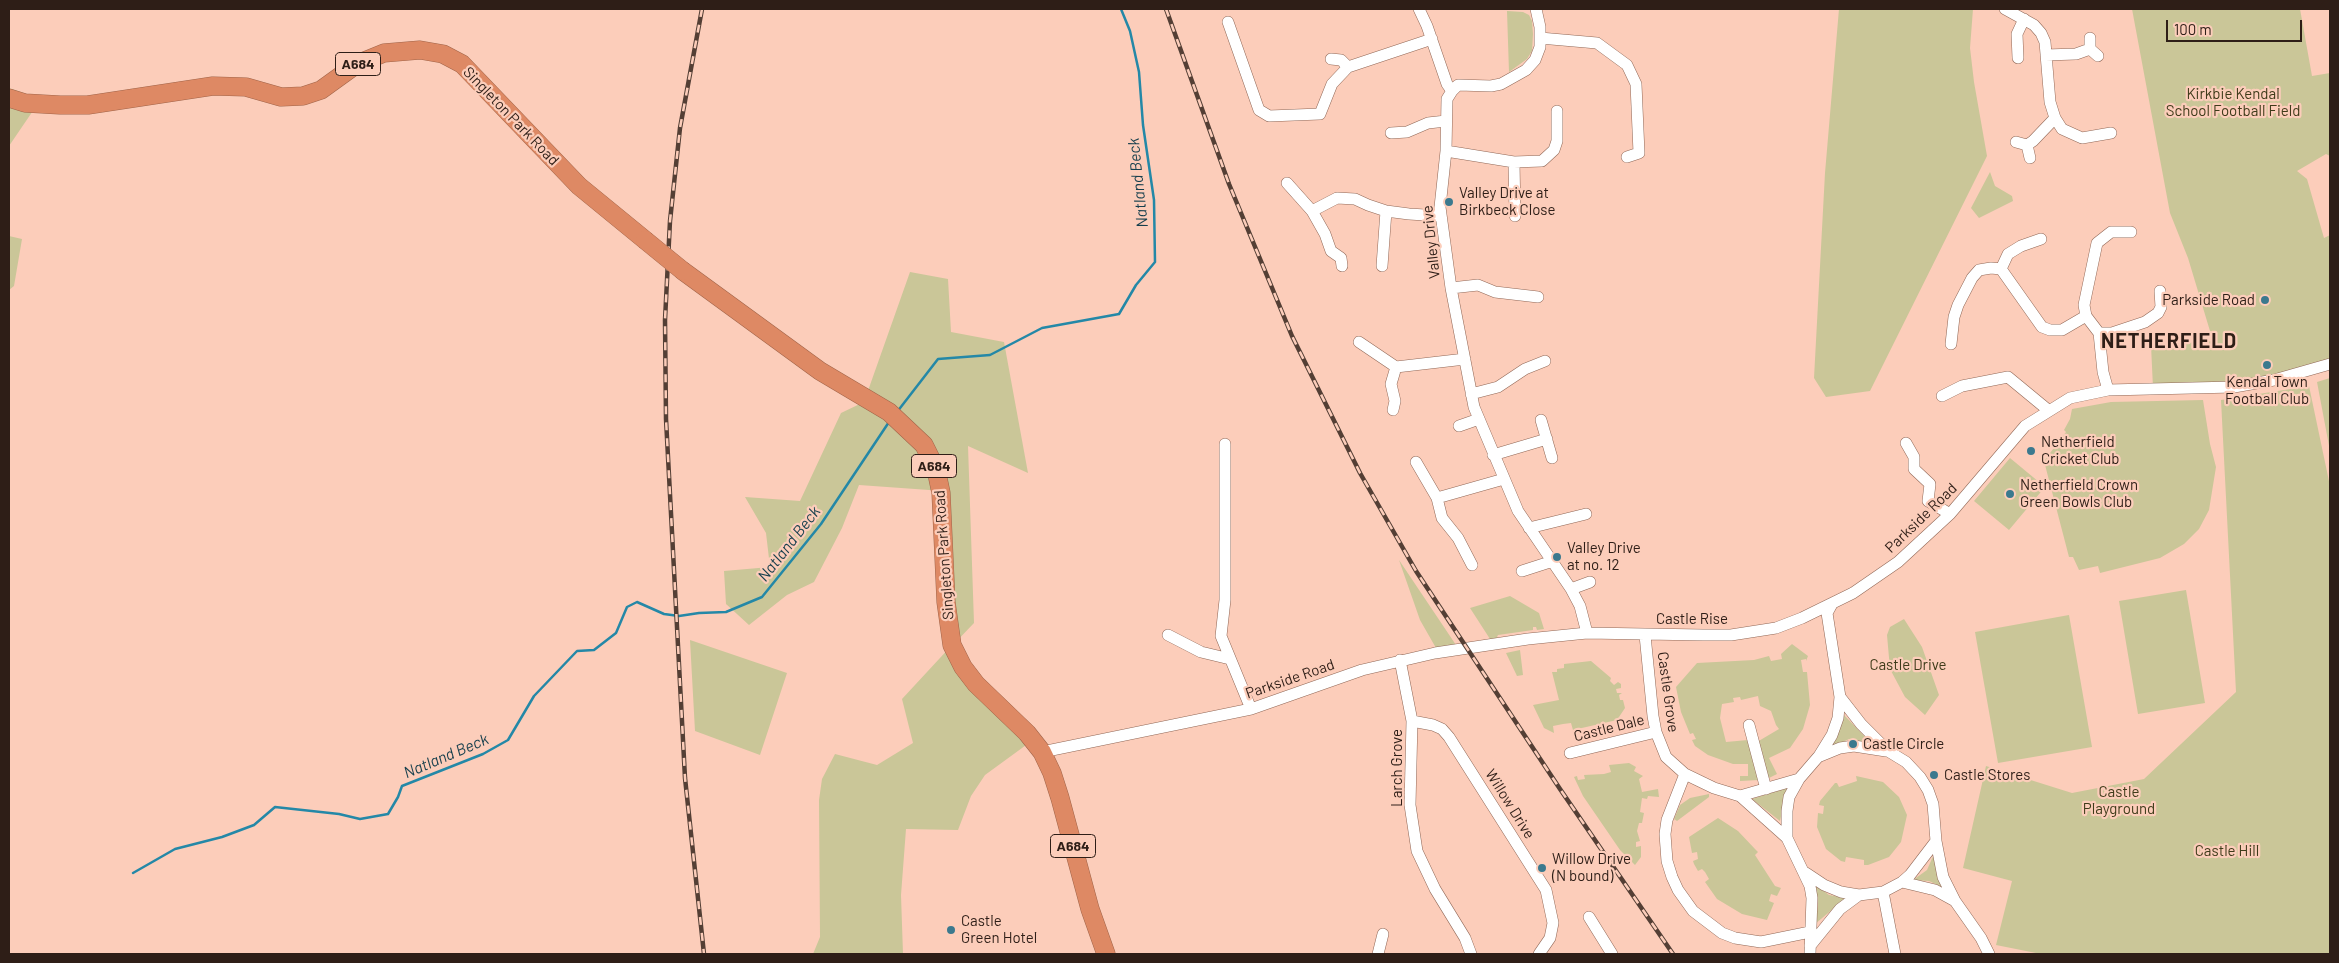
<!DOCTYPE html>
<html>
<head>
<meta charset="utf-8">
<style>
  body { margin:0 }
  #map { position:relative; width:2339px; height:963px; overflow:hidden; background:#fccdba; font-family:Barlow,sans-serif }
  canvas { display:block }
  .frame { position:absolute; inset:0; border:10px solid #2e1e17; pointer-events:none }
  .scale { position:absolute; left:2166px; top:20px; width:136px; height:22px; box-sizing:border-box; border:2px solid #2e1e17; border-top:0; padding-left:6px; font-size:15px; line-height:18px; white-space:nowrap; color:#2e1e17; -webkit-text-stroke:4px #fccdba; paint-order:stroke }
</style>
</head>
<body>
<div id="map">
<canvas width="2339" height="963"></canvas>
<div class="frame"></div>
<div class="scale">100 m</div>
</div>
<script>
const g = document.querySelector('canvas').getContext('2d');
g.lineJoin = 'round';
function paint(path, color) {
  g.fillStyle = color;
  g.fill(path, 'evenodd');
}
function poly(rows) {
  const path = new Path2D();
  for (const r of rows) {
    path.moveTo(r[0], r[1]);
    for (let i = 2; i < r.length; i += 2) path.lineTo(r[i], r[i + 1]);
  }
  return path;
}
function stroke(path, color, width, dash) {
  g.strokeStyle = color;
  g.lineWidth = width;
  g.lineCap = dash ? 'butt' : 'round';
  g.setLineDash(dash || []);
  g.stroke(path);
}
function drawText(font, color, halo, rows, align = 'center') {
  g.font = font + ' Barlow,sans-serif';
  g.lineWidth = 4.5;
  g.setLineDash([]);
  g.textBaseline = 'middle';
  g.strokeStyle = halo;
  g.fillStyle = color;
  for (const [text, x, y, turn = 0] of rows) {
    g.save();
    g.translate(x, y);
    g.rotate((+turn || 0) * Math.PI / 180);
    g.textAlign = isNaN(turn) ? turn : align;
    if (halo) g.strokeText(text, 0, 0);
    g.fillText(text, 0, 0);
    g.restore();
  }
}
paint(poly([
  [1839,9,1973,9,1970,48,1974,82,1987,156,1870,391,1826,397,1814,378,1825,173],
  [2132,9,2300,9,2312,76,2330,73,2330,156,2326,154,2297,171,2307,179,2324,238,2330,235,2330,362,2246,385,2153,388,2151,345,2213,341,2188,258,2170,213],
  [1507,11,1523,12,1529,15,1532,21,1533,34,1532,51,1527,59,1509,72],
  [9,88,41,99,9,146],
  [1990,172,1995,186,2012,196,2013,201,1979,218,1971,208],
  [9,236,22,239,14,286,9,290],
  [910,272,948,279,951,332,1004,342,1028,473,968,446,974,623,952,646,1033,740,985,775,971,796,958,830,906,829,901,895,903,954,813,954,820,937,819,800,822,779,835,754,877,765,913,743,902,699,952,645,943,491,859,485,842,528,814,582,787,595,749,625,726,604,724,571,770,567,766,533,745,497,800,501,841,413,864,402],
  [2330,378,2330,451,2317,382],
  [2309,386,2330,486,2330,954,2041,954,1996,945,2012,881,1963,868,1986,766,2072,793,2144,779,2236,692,2221,400],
  [2203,400,2210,444,2216,467,2209,510,2199,529,2184,544,2160,558,2100,573,2098,566,2079,570,2073,557,2069,557,2044,461,2066,432,2064,430,2070,419,2072,409,2111,402],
  [2010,458,2045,487,2009,530,1974,501],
  [1399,560,1456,645,1436,648,1420,620],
  [2186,590,2205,703,2138,714,2119,601],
  [1510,596,1539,613,1544,629,1537,630,1536,627,1533,627,1533,630,1498,635,1496,639,1490,639,1470,608],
  [2069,615,2092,747,1998,763,1975,632],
  [1904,619,1922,647,1939,695,1925,715,1905,697,1890,669,1887,635,1890,627],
  [690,640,787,673,760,755,695,731],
  [1792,644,1808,656,1806,661,1806,659,1801,660,1803,672,1807,672,1810,705,1803,729,1790,748,1769,758,1777,774,1767,779,1757,742,1779,729,1776,725,1771,711,1760,706,1758,696,1741,700,1740,697,1733,698,1734,702,1722,704,1720,718,1726,742,1748,740,1759,780,1740,781,1740,776,1748,776,1748,764,1733,764,1708,755,1695,746,1692,740,1696,739,1693,733,1690,734,1681,712,1676,687,1697,663,1754,660,1769,656,1771,661,1782,659,1781,654],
  [1520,650,1523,675,1517,676,1506,653],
  [1591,661,1611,678,1610,681,1614,685,1618,682,1621,684,1621,688,1616,689,1617,693,1622,693,1619,695,1620,700,1623,700,1625,708,1617,720,1573,730,1571,723,1563,724,1553,726,1554,733,1544,728,1533,705,1559,700,1552,672,1557,672,1557,669,1564,668,1564,664],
  [1844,715,1871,743,1849,739,1831,748],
  [1629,763,1636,767,1634,771,1643,776,1639,779,1642,792,1658,789,1659,797,1648,796,1647,799,1642,798,1640,812,1644,813,1642,823,1639,823,1637,831,1640,841,1636,842,1636,847,1641,846,1641,857,1635,865,1620,850,1583,796,1574,777,1577,776,1578,780,1585,779,1584,775,1604,774,1611,772,1609,765],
  [1856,776,1883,782,1899,797,1907,815,1901,842,1889,857,1868,865,1864,865,1864,860,1846,857,1845,862,1841,861,1826,849,1817,827,1818,813,1823,814,1824,806,1819,805,1820,801,1835,783,1837,783,1839,787,1857,781],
  [1787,788,1780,821,1752,799],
  [1709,794,1709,797,1677,821,1674,819,1680,805,1690,798],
  [1718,818,1738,831,1755,849,1758,852,1755,855,1775,886,1781,888,1777,896,1771,894,1769,901,1774,903,1767,920,1742,914,1717,899,1705,882,1709,879,1705,872,1702,869,1698,871,1694,864,1693,861,1698,859,1697,852,1692,853,1689,837],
  [1934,854,1944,888,1929,881,1913,880,1927,870],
  [1816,885,1829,895,1846,898,1815,924,1818,905]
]), '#cac698');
stroke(poly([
  [897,412,938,359,990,355,1042,328,1119,314,1136,285,1155,262,1154,200,1143,125,1139,72,1130,31,1121,9],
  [133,873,175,849,222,837,254,825,275,807,339,814,360,819,388,814,398,797,402,786,483,754,508,740,534,696,577,651,594,650,616,633,627,607,637,602,664,614,679,616,699,613,726,612,762,597,821,524,889,422]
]), '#2488a7', 2.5);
const minor = poly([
  [1419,9,1427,26,1447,84,1452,91,1447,99,1446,151,1440,207,1451,288,1474,407,1518,511,1571,589,1580,606,1587,633],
  [2005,9,2034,25,2041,33,2045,42,2050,102,2055,118,2062,129,2082,138,2111,133],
  [1228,22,1259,110,1269,116,1320,114,1332,84,1348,67,1432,39],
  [1540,38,1597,43,1627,65,1636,84,1639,153,1627,157],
  [2090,38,2090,49,2098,56],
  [2046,55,2076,54,2090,49],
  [2018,58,2017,34,2024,19],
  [1331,59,1341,60,1348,67],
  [1452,91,1458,85,1491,86,1501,84,1526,70,1535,60,1540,47,1540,27,1536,9],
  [1391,133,1407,132,1428,123,1446,121],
  [2016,142,2027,145,2033,141,2055,118],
  [2027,145,2030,158],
  [1446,151,1514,162,1542,161,1554,150,1557,141,1557,111],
  [1514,162,1515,216],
  [1287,183,1312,211,1325,234,1331,251,1341,258,1342,266],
  [1312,211,1337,198,1355,199,1368,205,1386,211,1409,214,1441,216],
  [1382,266,1386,211],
  [2001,269,2008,254,2021,246,2041,239],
  [1451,288,1478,285,1495,292,1538,297],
  [2099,333,2112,333,2145,322,2158,313,2161,307,2160,291],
  [1359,342,1396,367,1465,359],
  [1951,344,1954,317,1958,305,1972,278,1979,270,1991,268,2001,269,2042,327,2050,330,2062,330,2086,316],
  [2108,390,2103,372,2099,333,2086,316,2084,305,2097,243,2111,232,2131,232],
  [1471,394,1498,387,1525,369,1545,361],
  [1942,396,1962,386,2008,377,2048,410],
  [1393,410,1395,401,1391,384,1396,367],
  [1541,420,1552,458],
  [1459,426,1479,419],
  [1906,443,1914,457,1914,469,1930,484,1928,501,1950,514],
  [1225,444,1225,600,1221,636,1251,709],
  [1493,455,1547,439],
  [1416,462,1437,498,1442,518,1458,538,1472,565],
  [1437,498,1504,479],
  [1529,528,1586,514],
  [1522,571,1553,561],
  [1571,589,1590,582],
  [1168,635,1201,652,1230,659],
  [1645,635,1653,716,1656,732,1666,757,1685,774,1714,788,1740,796,1787,838,1810,886,1812,898,1810,954],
  [1400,660,1412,721,1410,805,1417,851,1435,889,1465,938,1471,954],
  [1840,697,1861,724,1888,751,1906,762,1920,777,1928,790,1933,804,1936,841,1943,877,1955,901,1981,938,1989,954],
  [1412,721,1433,725,1442,729,1449,737,1546,890,1553,923,1550,938,1539,954],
  [1749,725,1766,789],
  [1042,752,1251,709,1362,670,1435,653,1528,639,1587,633,1703,635,1731,635,1776,628,1802,618,1853,593,1898,562,1950,514,2025,426,2070,398,2108,390,2234,387,2274,380,2330,364],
  [1570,753,1656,732],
  [1819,756,1832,735,1838,718,1840,697,1827,613,1832,604],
  [1685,774,1667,820,1665,834,1667,861,1672,877,1678,890,1693,911,1722,933,1735,938,1761,942,1810,932],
  [1740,796,1799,779],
  [1787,838,1787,811,1789,797,1799,779,1818,757,1840,748,1854,746,1886,751],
  [1806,873,1824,885,1841,892,1859,895,1883,892,1902,882,1910,875,1936,841],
  [1902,882,1935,890,1955,901],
  [1883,892,1895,954],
  [1589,917,1612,954],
  [1810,946,1840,909,1859,895],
  [1378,954,1383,934]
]);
const highway = poly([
  [9,98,25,103,60,105,88,105,213,86,246,87,281,97,303,96,321,90,357,64,384,53,420,50,443,54,462,64,579,186,645,240],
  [683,271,820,371,889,412,924,445,936,469,941,493,946,602,952,645,963,667,976,684,1027,733,1042,752,1052,773,1060,798,1090,909,1106,954]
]);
stroke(minor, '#916857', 12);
stroke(highway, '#a06449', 19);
stroke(minor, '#fff', 11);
stroke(highway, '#de8964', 18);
const rail = poly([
  [702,9,680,128,670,221,665,320,666,419,685,778,704,954],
  [1166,9,1229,184,1292,336,1360,473,1416,571,1560,789,1673,954]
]);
stroke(rail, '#543f35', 4.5);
stroke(rail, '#fccdba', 2.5, [8]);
const highwayBridge = poly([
  [645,240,683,271]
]);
stroke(highwayBridge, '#a06449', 19, []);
stroke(highwayBridge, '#de8964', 18);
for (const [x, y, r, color] of [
  [1449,202,5,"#3b798e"],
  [2265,300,5,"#3b798e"],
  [2267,365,5,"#3b798e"],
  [2031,451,5,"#3b798e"],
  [2010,494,5,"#3b798e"],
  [1557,557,5,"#3b798e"],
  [1853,744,5,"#3b798e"],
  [1934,775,5,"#3b798e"],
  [1542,868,5,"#3b798e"],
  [951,930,5,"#3b798e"]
]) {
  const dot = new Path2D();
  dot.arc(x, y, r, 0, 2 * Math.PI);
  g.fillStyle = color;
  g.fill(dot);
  stroke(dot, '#fccdba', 2);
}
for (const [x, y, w] of [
  [358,64,45],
  [934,466,45],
  [1073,846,45]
]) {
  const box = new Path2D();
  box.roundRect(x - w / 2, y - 11.5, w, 23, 4);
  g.fillStyle = '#fccdba';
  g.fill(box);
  stroke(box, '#2e1e17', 1);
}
drawText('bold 14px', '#2e1e17', null, [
  ["A684",358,64],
  ["A684",934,466],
  ["A684",1073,846]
]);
drawText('15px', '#3f3b1a', '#fccdba', [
  ["Kirkbie Kendal",2233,94],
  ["School Football Field",2233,111],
  ["Castle Drive",1908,665],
  ["Castle",2119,792],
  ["Playground",2119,809],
  ["Castle Hill",2227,851]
]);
drawText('15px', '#2e1e17', '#fccdba', [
  ["Singleton Park Road",511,116,46],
  ["Valley Drive",1431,242,-96],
  ["Parkside Road",1921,518,-44],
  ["Singleton Park Road",944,555,-94],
  ["Castle Rise",1692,619],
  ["Parkside Road",1290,679,-19],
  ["Castle Grove",1668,692,82],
  ["Castle Dale",1609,728,-14],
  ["Larch Grove",1397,768,-90],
  ["Willow Drive",1510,804,58]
]);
drawText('15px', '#2e1e17', '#fccdba', [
  ["Valley Drive at",1459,193],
  ["Birkbeck Close",1459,210],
  ["Parkside Road",2255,300,"right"],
  ["Kendal Town",2267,382,"center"],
  ["Football Club",2267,399,"center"],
  ["Netherfield",2041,442],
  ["Cricket Club",2041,459],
  ["Netherfield Crown",2020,485],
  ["Green Bowls Club",2020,502],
  ["Valley Drive",1567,548],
  ["at no. 12",1567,565],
  ["Castle Circle",1863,744],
  ["Castle Stores",1944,775],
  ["Willow Drive",1552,859],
  ["(N bound)",1552,876],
  ["Castle",961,921],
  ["Green Hotel",961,938]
], 'left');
drawText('italic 16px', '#163f4d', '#fccdba', [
  ["Natland Beck",1138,183,-96],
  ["Natland Beck",789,544,-52],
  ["Natland Beck",446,756,-23]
]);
g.letterSpacing = '1px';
drawText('bold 20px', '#2e1e17', '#fccdba', [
  ["NETHERFIELD",2169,341]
]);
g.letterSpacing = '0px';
</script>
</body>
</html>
